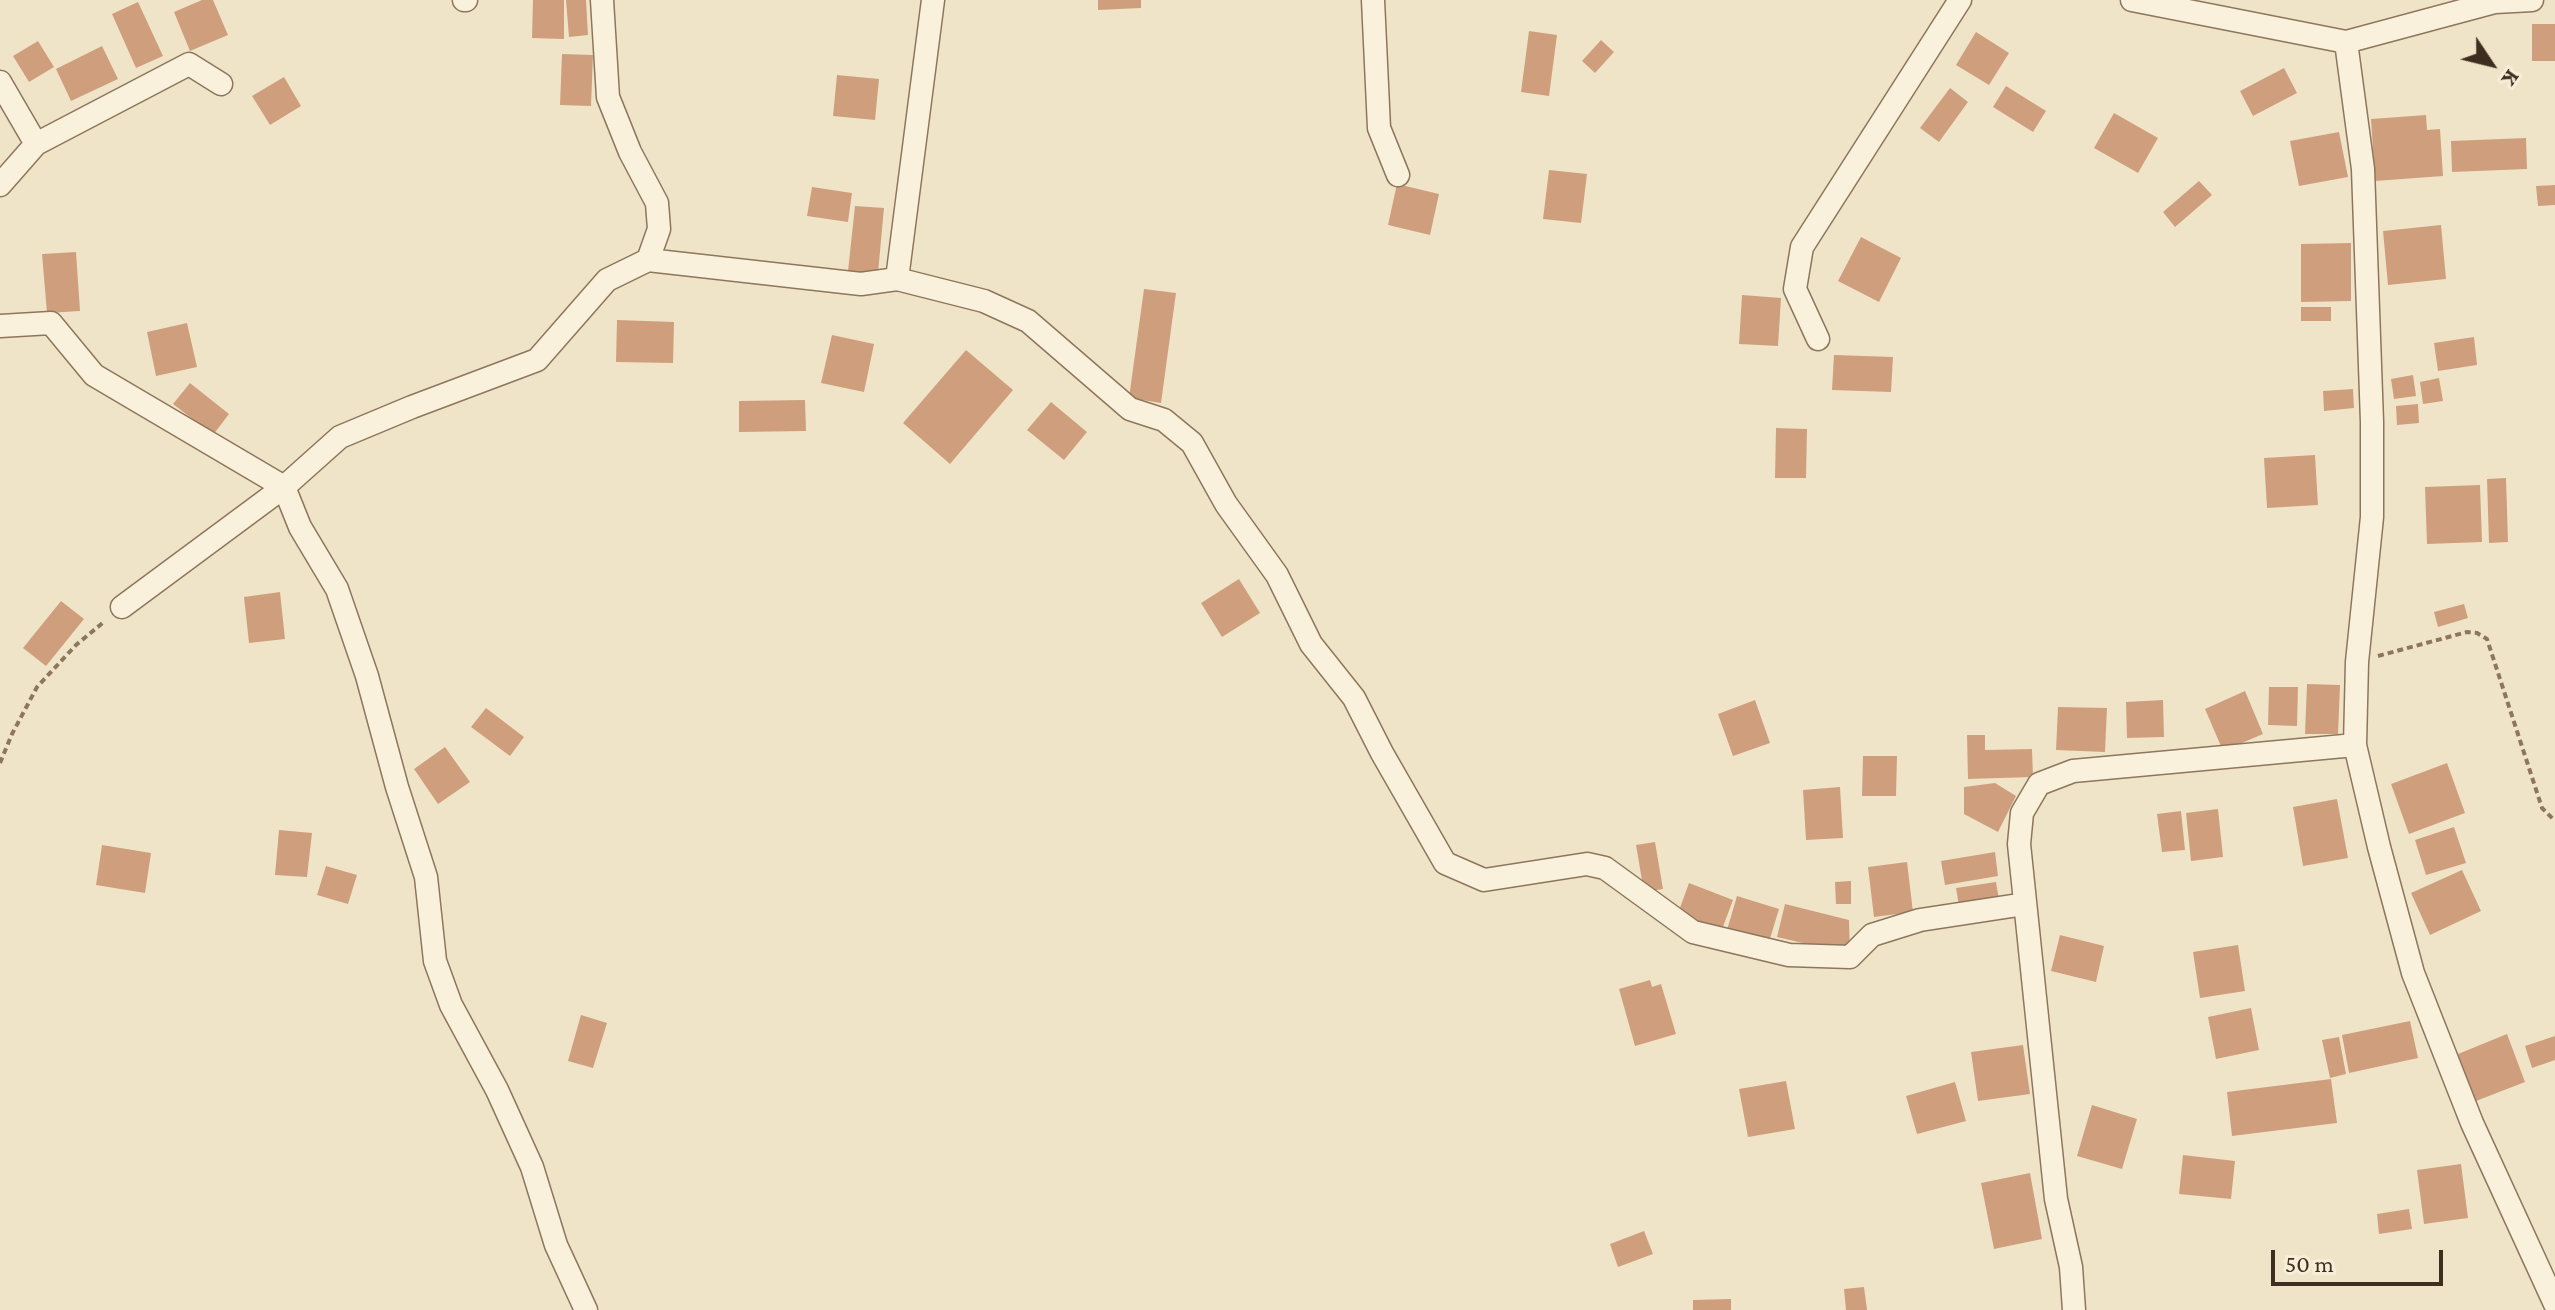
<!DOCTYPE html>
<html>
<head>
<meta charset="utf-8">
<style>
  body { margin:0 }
  #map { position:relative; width:2555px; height:1310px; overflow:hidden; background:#f0e4c8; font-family:"Crimson Pro",serif }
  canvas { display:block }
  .north { position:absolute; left:2451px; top:24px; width:80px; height:80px; -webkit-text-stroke:6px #f7eed8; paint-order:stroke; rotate:125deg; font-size:22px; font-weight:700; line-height:32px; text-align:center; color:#3d2e20 }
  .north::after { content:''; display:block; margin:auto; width:28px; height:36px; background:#3d2e20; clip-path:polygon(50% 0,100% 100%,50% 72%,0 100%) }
  .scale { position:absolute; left:2271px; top:1250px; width:172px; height:36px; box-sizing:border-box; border:4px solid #3d2e20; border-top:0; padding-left:10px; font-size:24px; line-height:28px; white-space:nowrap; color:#3d2e20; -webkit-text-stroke:6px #f7eed8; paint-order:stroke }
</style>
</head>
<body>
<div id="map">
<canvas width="2555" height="1310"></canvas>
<div class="north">K</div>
<div class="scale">50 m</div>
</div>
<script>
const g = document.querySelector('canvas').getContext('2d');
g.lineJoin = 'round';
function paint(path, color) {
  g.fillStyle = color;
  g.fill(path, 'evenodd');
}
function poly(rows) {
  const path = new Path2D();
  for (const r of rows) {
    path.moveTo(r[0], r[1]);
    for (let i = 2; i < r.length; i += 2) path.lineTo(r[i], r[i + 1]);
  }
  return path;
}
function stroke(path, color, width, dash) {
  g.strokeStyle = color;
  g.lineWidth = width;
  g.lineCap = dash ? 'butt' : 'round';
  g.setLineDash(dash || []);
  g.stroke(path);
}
paint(poly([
  [202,0,213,0,228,35,190,51,174,12],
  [533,0,564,0,564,39,532,38],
  [566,0,586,0,588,35,569,37],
  [1098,0,1141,0,1141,8,1098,10],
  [138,2,163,56,136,68,112,14],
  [2532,24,2555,24,2555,61,2532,61],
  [1529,31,1557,35,1549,96,1521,92],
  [1976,32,2009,53,1989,85,1956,65],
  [1601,40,1614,52,1595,73,1582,61],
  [38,41,54,67,29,82,13,56],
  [102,46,118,79,71,101,56,69],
  [562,54,593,55,591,106,560,105],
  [2284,68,2297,93,2253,116,2240,91],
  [837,75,879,79,875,120,833,116],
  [284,77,301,106,270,125,252,96],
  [2006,86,2046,111,2033,132,1993,107],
  [1950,88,1968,102,1939,142,1920,128],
  [2114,113,2158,138,2138,173,2094,148],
  [2426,115,2427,130,2440,129,2443,176,2375,181,2371,119],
  [2339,132,2348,177,2299,186,2290,141],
  [2526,138,2527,169,2452,172,2451,141],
  [1549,170,1587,174,1581,223,1543,219],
  [2199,181,2212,195,2175,227,2163,212],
  [1397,184,1439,194,1430,235,1388,225],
  [2555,185,2555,205,2538,206,2536,186],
  [812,187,852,193,848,222,807,216],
  [855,206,884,208,878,273,848,271],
  [2441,225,2446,279,2388,285,2383,231],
  [1861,237,1901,258,1879,302,1838,281],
  [2351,243,2351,301,2301,302,2301,244],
  [76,252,80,311,47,313,42,254],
  [1144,289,1176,293,1161,403,1129,398],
  [1742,295,1781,298,1778,346,1739,344],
  [2301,307,2331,307,2331,321,2301,321],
  [617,320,674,322,673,363,616,362],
  [187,323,197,367,156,376,147,332],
  [832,335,874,344,864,392,821,383],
  [2474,337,2477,365,2438,371,2434,343],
  [966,350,1013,390,950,464,903,423],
  [1834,355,1893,357,1891,392,1832,390],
  [2413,375,2416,396,2394,399,2391,379],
  [2439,378,2443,401,2423,404,2420,382],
  [190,383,229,414,213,435,173,404],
  [2353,389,2354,408,2324,411,2323,391],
  [805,400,806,431,739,432,739,401],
  [1051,402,1087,432,1064,460,1027,430],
  [2418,404,2419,423,2397,425,2396,406],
  [1776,428,1807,429,1806,478,1775,478],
  [2315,455,2318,505,2267,508,2264,458],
  [2506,478,2508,542,2489,543,2487,479],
  [2480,485,2482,542,2427,544,2425,487],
  [1239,579,1260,613,1222,637,1201,603],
  [280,592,285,639,249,643,244,597],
  [61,601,84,619,46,666,23,648],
  [2464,604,2468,618,2438,627,2434,612],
  [2307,684,2340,685,2338,734,2305,734],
  [2269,687,2298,687,2297,726,2268,725],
  [2245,691,2263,734,2223,751,2205,709],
  [1755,700,1770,743,1733,756,1718,714],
  [2163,700,2164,737,2127,738,2126,702],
  [2058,707,2107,708,2105,752,2056,750],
  [486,708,524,737,510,756,471,727],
  [1967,735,1985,735,1985,750,2032,749,2033,777,1968,779],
  [445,747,470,782,438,804,414,769],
  [1863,756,1897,756,1896,796,1862,796],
  [2447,763,2465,813,2409,834,2391,784],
  [1995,783,2016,796,1998,832,1964,814,1964,787],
  [1840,787,1843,838,1806,840,1803,790],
  [2337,799,2348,858,2303,866,2293,807],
  [2218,809,2223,857,2191,861,2186,813],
  [2181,811,2185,850,2162,852,2157,814],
  [2454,827,2466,863,2426,875,2415,840],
  [279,830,312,833,307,877,275,875],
  [1655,842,1663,889,1644,892,1636,845],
  [102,845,151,853,145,893,96,885],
  [1995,852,1998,876,1945,885,1941,861],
  [1907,862,1913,912,1874,917,1868,867],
  [326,866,357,875,348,904,317,895],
  [2462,870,2481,911,2430,935,2411,893],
  [1851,881,1851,904,1836,904,1835,882],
  [1996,882,1999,900,1959,906,1956,888],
  [1689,883,1733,900,1721,932,1677,916],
  [1737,896,1779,909,1769,942,1727,930],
  [1785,904,1849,920,1850,954,1777,937],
  [2060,935,2104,946,2096,982,2051,971],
  [2238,945,2245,991,2200,998,2193,952],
  [1650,980,1652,987,1661,984,1676,1034,1635,1046,1619,989],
  [2251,1008,2259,1050,2216,1059,2208,1017],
  [581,1015,607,1023,593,1068,568,1061],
  [2410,1021,2418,1058,2349,1073,2342,1035],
  [2507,1034,2525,1082,2476,1101,2458,1054],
  [2555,1036,2555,1060,2532,1068,2525,1046],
  [2339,1037,2346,1074,2330,1078,2322,1040],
  [2023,1045,2030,1094,1978,1101,1971,1052],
  [2331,1079,2337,1123,2232,1136,2227,1092],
  [1786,1081,1795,1129,1748,1137,1739,1089],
  [1955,1082,1966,1121,1917,1134,1906,1096],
  [2092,1105,2137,1119,2122,1169,2077,1156],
  [2183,1155,2235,1161,2231,1199,2179,1194],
  [2461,1164,2468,1218,2424,1224,2417,1170],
  [2030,1173,2042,1239,1994,1249,1981,1183],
  [2409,1209,2412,1229,2379,1234,2377,1214],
  [1644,1231,1653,1254,1618,1267,1610,1244],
  [1864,1287,1867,1310,1846,1310,1844,1289],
  [1731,1299,1731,1310,1693,1310,1693,1300]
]), '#cf9f7d');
const street = poly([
  [464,0,466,0],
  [602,0,608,97,630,152,657,203,659,229,648,260],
  [1373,0,1379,128,1398,175],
  [2132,0,2346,42,2495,2,2532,0],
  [2346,42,2363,169,2372,422,2372,517,2357,662,2355,745,2379,847,2413,973,2472,1123,2555,1304],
  [0,82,36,144],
  [0,185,36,144,189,64,221,84],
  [897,279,984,301,1028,321,1130,409,1164,420,1192,443,1226,504,1277,575,1311,644,1354,698,1382,753,1445,863,1484,880,1587,864,1605,868,1693,932,1789,955,1850,957,1872,935,1920,920,2025,904],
  [0,326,51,323,94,375,284,487,300,527,337,589,367,676,397,787,426,877,435,961,451,1005,497,1090,532,1167,556,1245,586,1310],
  [1818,339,1795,289,1802,247,1960,0],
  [122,607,284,487,340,437,412,407,537,360,607,280,648,260,861,284,897,279,933,0],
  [2074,1310,2071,1267,2056,1199,2019,844,2022,813,2039,784,2073,771,2355,745]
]);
stroke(street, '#8d765c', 25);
stroke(poly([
  [2378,656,2467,632,2477,633,2487,639,2542,808,2555,821],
  [0,763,12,734,37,687,76,645,105,621]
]), '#8d765c', 4, [6, 4]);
stroke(street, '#faf1dc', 22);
</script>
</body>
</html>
